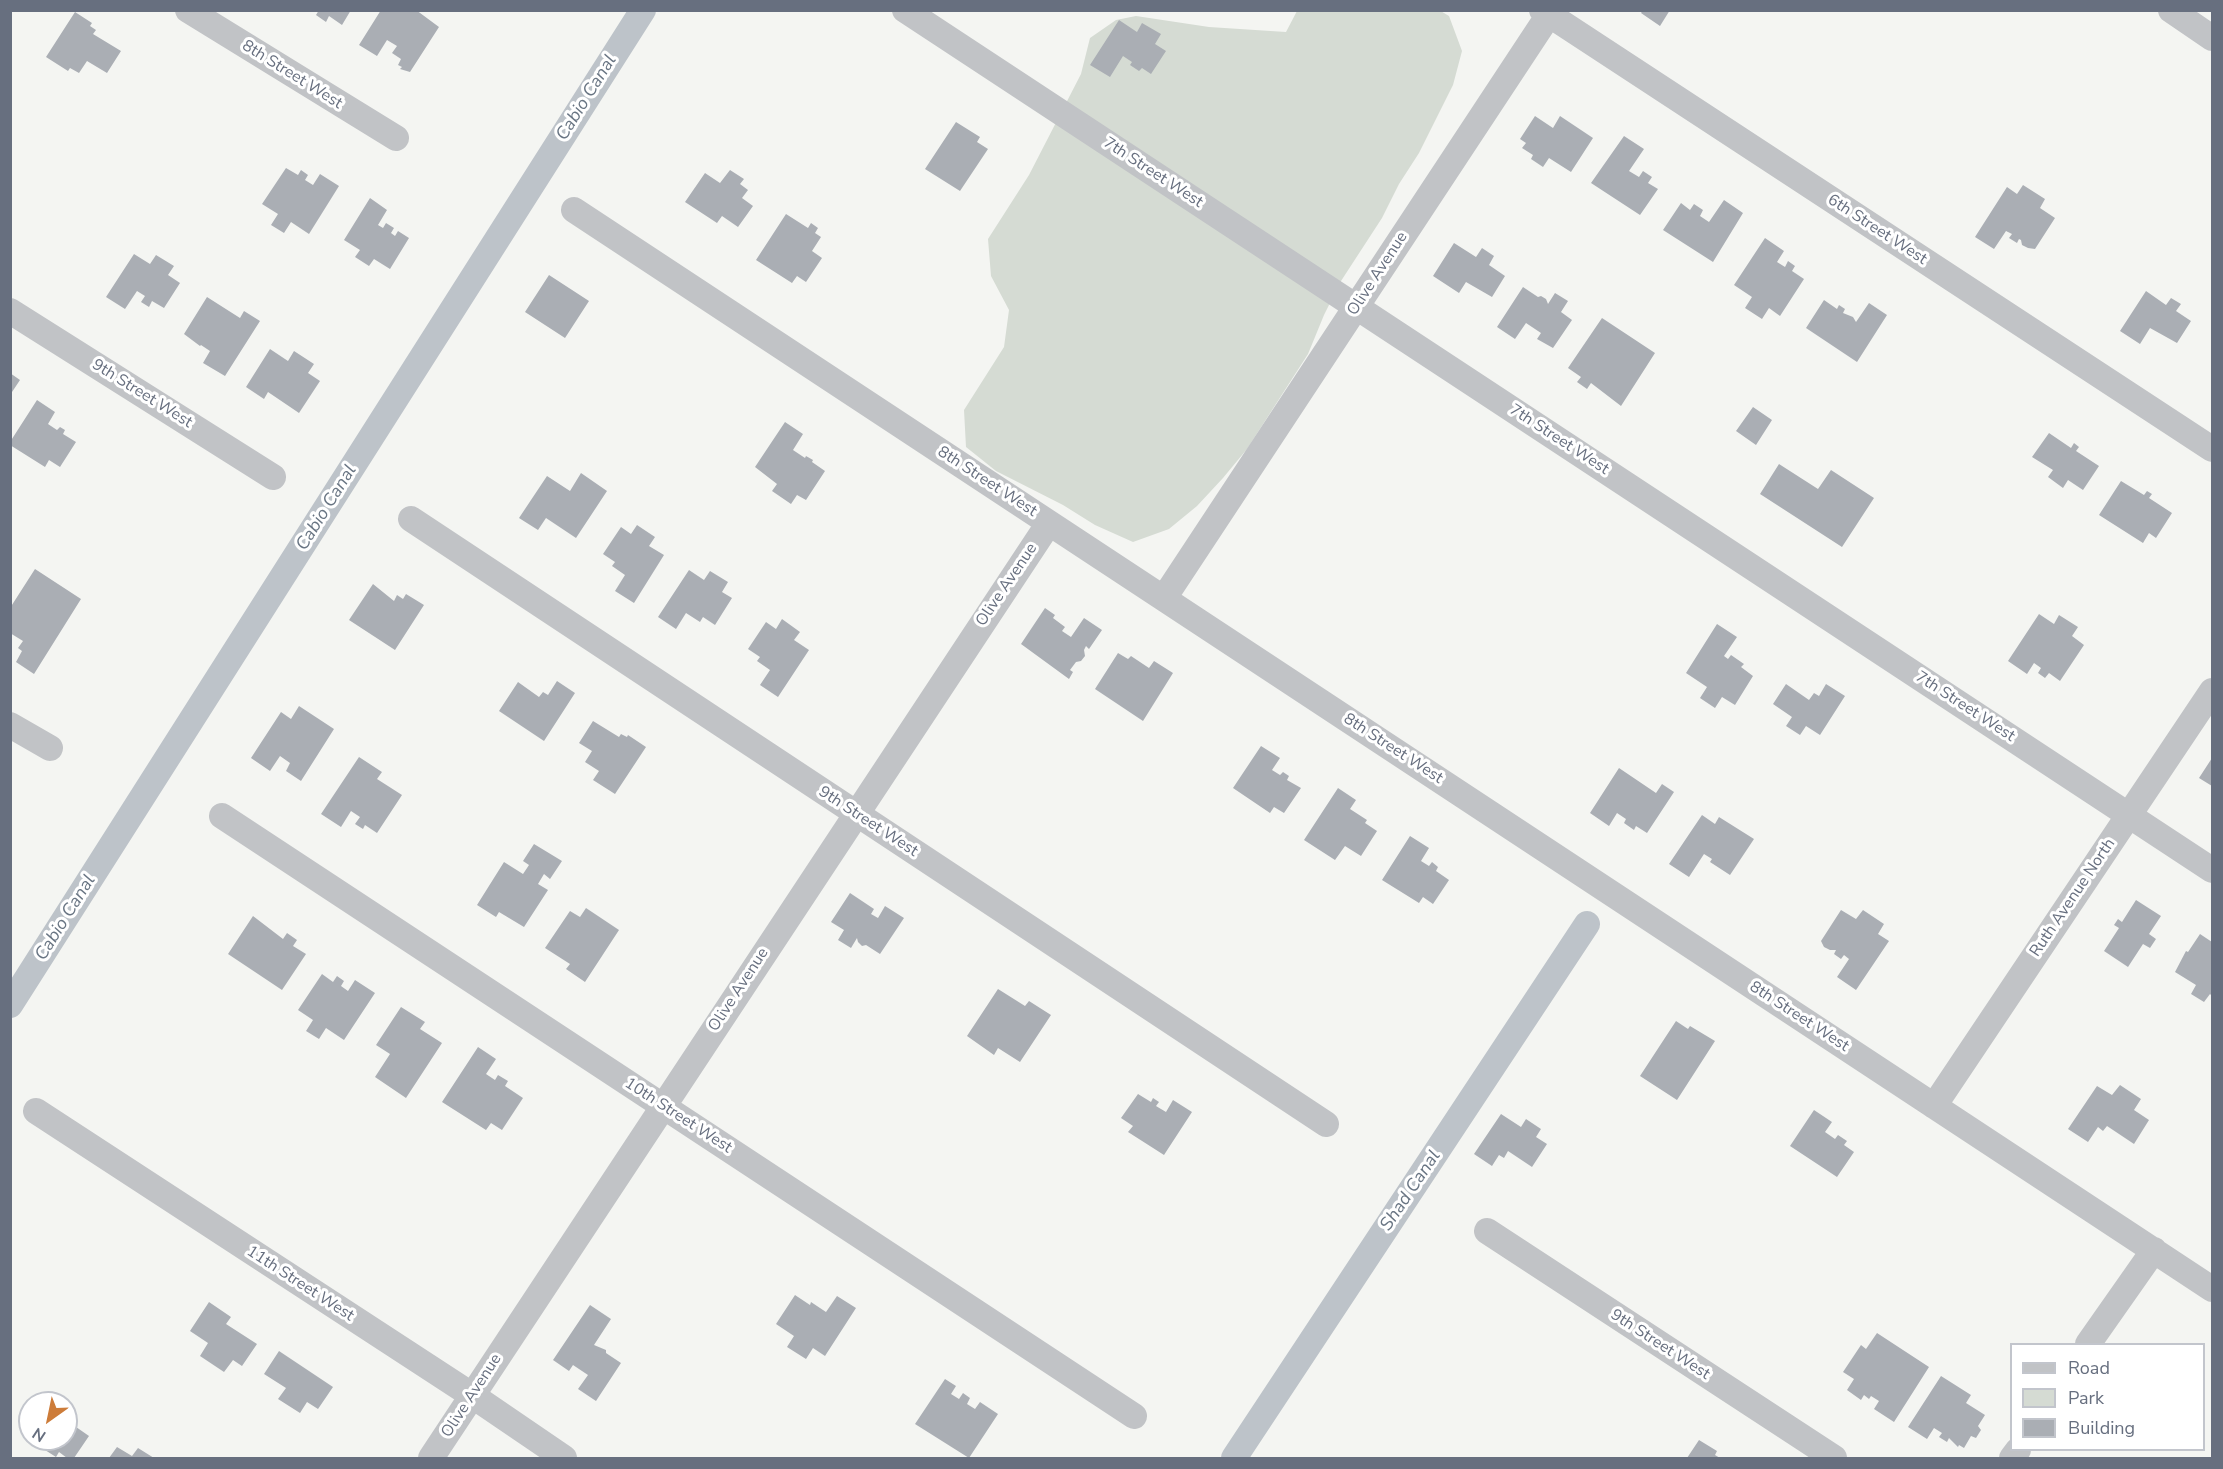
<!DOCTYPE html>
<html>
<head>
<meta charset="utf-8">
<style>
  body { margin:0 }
  #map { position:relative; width:2223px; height:1469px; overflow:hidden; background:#f4f5f2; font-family:"Nunito Sans",sans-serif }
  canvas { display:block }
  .frame { position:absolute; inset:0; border:12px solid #676f7f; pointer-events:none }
  .legend { position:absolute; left:2010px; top:1343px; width:195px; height:108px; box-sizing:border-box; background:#fff; border:2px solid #c2c5cc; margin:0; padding:8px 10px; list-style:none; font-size:18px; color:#676f7f }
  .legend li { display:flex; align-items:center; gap:12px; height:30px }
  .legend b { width:30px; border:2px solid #c2c5cc }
  .north { position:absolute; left:18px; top:1391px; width:60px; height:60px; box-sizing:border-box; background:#fff; border:2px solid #c2c5cc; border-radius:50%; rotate:213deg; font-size:16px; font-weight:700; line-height:24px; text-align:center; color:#676f7f }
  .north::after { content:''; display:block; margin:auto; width:21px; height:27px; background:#cd7c39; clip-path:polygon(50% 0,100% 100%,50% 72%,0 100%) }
</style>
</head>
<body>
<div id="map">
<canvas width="2223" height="1469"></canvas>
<div class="frame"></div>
<ul class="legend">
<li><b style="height:8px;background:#c1c3c6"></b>Road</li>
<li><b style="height:16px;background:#d5dbd3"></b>Park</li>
<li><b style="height:16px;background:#aaaeb4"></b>Building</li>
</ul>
<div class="north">N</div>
</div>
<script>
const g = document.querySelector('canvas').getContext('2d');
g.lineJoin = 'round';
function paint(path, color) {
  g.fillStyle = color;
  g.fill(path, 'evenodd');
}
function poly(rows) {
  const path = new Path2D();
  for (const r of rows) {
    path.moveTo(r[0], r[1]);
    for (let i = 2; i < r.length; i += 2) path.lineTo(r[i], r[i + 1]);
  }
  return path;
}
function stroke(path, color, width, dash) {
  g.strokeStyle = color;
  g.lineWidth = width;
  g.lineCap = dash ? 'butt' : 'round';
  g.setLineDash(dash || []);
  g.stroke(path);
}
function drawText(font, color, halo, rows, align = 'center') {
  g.font = font + ' "Nunito Sans",sans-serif';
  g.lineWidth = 6;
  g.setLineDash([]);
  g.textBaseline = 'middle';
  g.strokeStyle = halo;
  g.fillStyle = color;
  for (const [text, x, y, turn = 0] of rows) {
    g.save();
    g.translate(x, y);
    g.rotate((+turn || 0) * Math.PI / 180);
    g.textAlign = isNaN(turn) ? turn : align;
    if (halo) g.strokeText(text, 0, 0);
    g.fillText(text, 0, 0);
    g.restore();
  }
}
paint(poly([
  [1439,10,1449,16,1462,51,1453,85,1419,153,1399,184,1382,218,1341,281,1324,315,1308,354,1247,449,1223,478,1197,506,1169,529,1133,542,1095,525,1063,505,996,471,966,447,964,410,1004,347,1009,310,991,276,988,239,1029,175,1081,74,1090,38,1116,20,1136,16,1209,27,1286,32,1297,11]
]), '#d5dbd3');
stroke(poly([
  [10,1005,643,10],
  [1234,1458,1587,924]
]), '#bdc3c9', 26);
paint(poly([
  [319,10,351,10,342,25,329,16,326,22,316,15],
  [381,10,416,10,439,27,410,72,400,69,402,67,398,65,401,59,392,53,397,46,387,40,377,56,359,45],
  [1643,10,1670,10,1660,26,1641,13],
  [75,12,92,23,90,26,96,30,93,34,121,51,107,73,87,61,79,73,70,68,68,71,46,57],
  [1119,20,1137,32,1142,23,1161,34,1155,44,1166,51,1151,74,1142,68,1139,71,1130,65,1132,62,1123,56,1110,77,1090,65],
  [1535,116,1553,128,1560,116,1593,138,1571,172,1549,158,1543,167,1531,159,1533,155,1522,148,1526,143,1520,139],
  [956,122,980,137,977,142,988,149,960,191,925,169],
  [1624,136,1644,149,1629,171,1639,177,1643,171,1652,177,1648,183,1658,189,1640,215,1591,183],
  [286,168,298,175,301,170,308,175,305,180,313,185,320,174,339,186,309,234,291,222,284,233,271,225,278,214,262,204],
  [730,170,744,179,740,184,748,190,742,198,753,206,738,227,722,216,717,223,685,202,705,173,720,183],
  [2023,185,2045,199,2040,208,2055,218,2035,249,2028,248,2022,245,2021,240,2019,239,2017,243,2009,238,2012,234,2006,231,1994,249,1975,237,2007,187,2017,194],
  [370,198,387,210,378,225,383,228,386,223,394,228,391,233,395,236,398,231,409,238,390,269,374,259,369,266,355,257,360,250,344,240],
  [1724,200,1743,213,1713,262,1663,230,1681,203,1690,210,1694,204,1703,210,1700,216,1709,222],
  [786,214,808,228,811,223,818,228,815,233,821,237,812,251,822,258,806,282,797,276,792,283,756,260],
  [1765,238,1784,251,1777,262,1785,267,1788,261,1795,266,1792,271,1804,279,1780,316,1769,308,1762,319,1745,308,1752,297,1734,285],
  [1454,243,1476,257,1482,248,1494,256,1489,265,1505,276,1492,297,1466,282,1459,293,1433,276],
  [134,254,150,264,156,255,174,266,168,275,180,283,164,308,152,301,149,307,141,302,145,296,137,291,125,309,106,297],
  [549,275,589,301,565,338,525,312],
  [1523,287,1538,297,1541,296,1546,299,1548,304,1555,293,1568,301,1561,312,1572,320,1553,348,1537,339,1541,333,1526,323,1515,339,1497,327],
  [2146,291,2166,305,2171,298,2181,304,2176,311,2191,321,2177,343,2150,328,2140,344,2120,331],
  [207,297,240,318,244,311,260,321,225,376,203,363,210,351,201,345,200,346,184,334],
  [1824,300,1837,309,1839,305,1845,309,1843,313,1853,317,1856,322,1869,303,1887,315,1857,362,1806,328],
  [1602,318,1655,353,1621,406,1591,383,1587,389,1577,382,1581,377,1568,368],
  [270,349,288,361,294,351,314,364,308,373,320,381,299,413,268,392,264,399,246,387],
  [10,373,20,380,10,395],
  [37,400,55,412,48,424,57,430,60,427,65,430,63,434,76,442,60,467,49,460,45,467,10,445,10,442],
  [1753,407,1772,420,1756,445,1736,431],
  [785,422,803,434,793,450,805,458,806,456,813,460,812,462,825,471,806,500,797,495,791,504,772,491,777,484,755,467],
  [2049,433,2071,448,2074,443,2079,447,2076,451,2099,466,2083,490,2068,480,2063,488,2048,477,2053,470,2032,457],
  [1779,464,1818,489,1831,470,1874,498,1842,547,1760,494],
  [581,473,607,491,576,538,546,518,538,530,519,518,547,476,570,491],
  [2121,481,2144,495,2147,491,2152,494,2149,498,2172,513,2156,538,2149,533,2143,543,2099,515],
  [637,525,655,537,649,546,664,555,634,603,615,591,625,575,612,566,615,562,603,554,621,527,631,534],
  [35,569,81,599,34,674,16,662,22,651,18,648,23,641,10,633,10,608],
  [689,570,704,580,710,571,728,582,722,592,732,598,715,625,703,617,700,622,686,613,676,629,658,617],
  [373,584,394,601,397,595,403,599,406,594,424,605,395,650,349,620],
  [1045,608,1055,615,1053,618,1065,627,1062,631,1071,637,1084,618,1102,630,1089,649,1086,646,1084,650,1085,656,1081,661,1076,662,1070,670,1073,672,1069,679,1021,644],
  [2039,614,2054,624,2059,615,2078,627,2072,636,2084,645,2060,681,2049,673,2045,678,2038,673,2041,668,2034,663,2027,674,2008,661],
  [782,619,800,632,794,640,809,650,778,697,760,685,770,670,757,661,760,657,748,649,766,622,776,629],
  [1717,624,1737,637,1724,656,1728,659,1731,655,1744,664,1741,667,1753,676,1735,705,1722,697,1715,708,1700,698,1707,687,1686,673],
  [1118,653,1128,659,1131,656,1149,668,1154,661,1173,673,1143,721,1095,689],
  [557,681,575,693,544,741,499,711,518,682,539,697,543,692,548,695],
  [1786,684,1809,700,1814,693,1819,696,1826,684,1845,696,1820,735,1806,726,1800,735,1786,726,1792,717,1773,704],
  [299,706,334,729,301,781,286,771,290,763,280,756,270,771,251,758,281,712,291,719],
  [593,721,619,737,621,734,627,737,628,735,646,747,615,794,593,780,599,771,585,762,592,751,579,743],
  [1261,746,1280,758,1272,770,1280,775,1283,772,1289,776,1287,780,1301,788,1284,813,1274,807,1270,813,1233,788],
  [359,757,382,772,377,779,402,795,377,833,365,825,363,829,355,824,360,817,351,811,341,827,321,814],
  [2212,758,2212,786,2199,778],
  [1619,768,1656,793,1662,784,1674,792,1647,833,1636,826,1634,830,1624,823,1626,819,1617,813,1609,826,1590,813],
  [1338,788,1356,800,1350,809,1367,820,1365,823,1377,831,1361,856,1345,846,1335,860,1304,840],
  [1702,815,1715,824,1719,817,1754,839,1730,875,1710,862,1712,859,1704,854,1689,877,1669,864],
  [1410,836,1429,848,1421,861,1429,866,1432,862,1438,867,1436,871,1449,880,1433,904,1423,897,1419,903,1382,880],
  [534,844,562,861,550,879,544,874,538,884,548,890,524,927,499,912,496,917,477,905,504,862,523,874,529,865,523,861],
  [850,893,874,909,871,914,878,918,885,906,904,918,880,954,866,945,862,946,858,942,857,938,851,948,838,940,844,930,831,922],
  [2136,900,2161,916,2149,934,2156,939,2150,948,2143,944,2128,967,2104,951,2119,928,2114,925,2118,919,2122,922],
  [586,908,619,930,585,982,566,969,570,964,545,948,570,911,580,917],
  [1841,910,1856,919,1863,910,1884,924,1878,934,1889,941,1856,990,1837,977,1849,959,1844,955,1841,959,1834,954,1836,950,1830,950,1824,947,1821,941],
  [253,916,283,939,287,933,297,940,293,946,306,954,282,990,228,954],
  [2200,934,2212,942,2212,996,2210,994,2204,1002,2191,994,2196,985,2175,972,2186,951,2188,952],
  [322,974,333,982,337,976,344,981,341,986,348,991,355,980,375,993,344,1040,326,1028,319,1039,306,1031,313,1020,298,1010],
  [998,989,1025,1006,1029,1001,1051,1015,1020,1062,998,1048,994,1055,967,1036],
  [401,1007,425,1022,420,1029,442,1043,406,1098,375,1077,390,1054,376,1045],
  [1676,1021,1688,1029,1690,1026,1715,1041,1677,1100,1640,1076],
  [478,1047,496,1059,486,1074,495,1080,498,1075,508,1081,505,1086,523,1098,502,1130,491,1123,486,1130,442,1102],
  [2120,1085,2141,1099,2134,1110,2149,1120,2134,1144,2107,1126,2103,1131,2098,1127,2088,1142,2068,1129,2097,1086,2112,1095],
  [1138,1094,1151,1102,1153,1098,1159,1102,1156,1106,1166,1112,1173,1100,1192,1112,1164,1155,1128,1132,1133,1126,1121,1118],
  [1814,1110,1832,1122,1825,1132,1835,1139,1838,1135,1847,1141,1844,1145,1854,1152,1837,1177,1790,1146],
  [1501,1114,1521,1127,1526,1119,1541,1129,1536,1137,1547,1144,1532,1167,1508,1151,1504,1158,1499,1155,1492,1166,1474,1154],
  [795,1295,810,1305,811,1302,826,1312,837,1296,856,1308,825,1356,813,1348,806,1359,787,1347,794,1336,776,1324],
  [209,1302,231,1317,226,1324,257,1344,242,1366,233,1360,224,1372,200,1356,208,1343,190,1331],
  [590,1305,611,1319,594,1345,606,1350,606,1353,621,1363,596,1401,578,1389,588,1375,573,1365,569,1371,553,1360],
  [1877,1333,1929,1367,1894,1422,1874,1409,1879,1401,1871,1396,1869,1399,1864,1395,1861,1400,1847,1390,1854,1379,1843,1372,1861,1345,1866,1349],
  [279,1351,333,1387,318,1409,307,1402,300,1413,278,1399,286,1388,264,1374],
  [1941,1376,1971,1395,1966,1403,1985,1415,1978,1426,1981,1430,1976,1438,1971,1436,1964,1448,1959,1445,1958,1447,1949,1438,1947,1442,1939,1437,1942,1433,1934,1428,1927,1439,1908,1427],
  [945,1379,956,1386,951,1394,959,1399,963,1393,970,1398,967,1404,975,1409,980,1402,998,1414,969,1458,915,1424],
  [66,1420,89,1436,74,1458,67,1458,59,1452,56,1457,45,1450,48,1445,40,1441,42,1439,66,1439],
  [1699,1440,1717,1451,1715,1455,1720,1458,1687,1458],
  [117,1447,132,1456,138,1448,154,1458,109,1458]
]), '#aaaeb4');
stroke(poly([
  [188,10,396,138],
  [905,10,2212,870],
  [1542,10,2212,449],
  [2171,10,2212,38],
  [574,210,2212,1289],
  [10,311,273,477],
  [411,519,1326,1124],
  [1164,598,1552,10],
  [10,725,50,748],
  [222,816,1134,1416],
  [1934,1106,2212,691],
  [36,1111,473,1396,564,1458],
  [1487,1231,1834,1458],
  [2088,1344,2154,1250],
  [431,1458,1049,523],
  [2012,1458,2018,1450]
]), '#c1c3c6', 26);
drawText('16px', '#676f7f', '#fff', [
  ["8th Street West",292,75,32],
  ["7th Street West",1153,173,33],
  ["6th Street West",1877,230,33],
  ["Olive Avenue",1378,274,-57],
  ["9th Street West",142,394,32],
  ["7th Street West",1559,440,33],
  ["8th Street West",987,482,33],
  ["Olive Avenue",1007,585,-56],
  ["7th Street West",1965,707,33],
  ["8th Street West",1393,749,33],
  ["9th Street West",868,822,33],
  ["Ruth Avenue North",2073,898,-56],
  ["Olive Avenue",739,990,-57],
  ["8th Street West",1799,1017,33],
  ["10th Street West",678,1116,33],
  ["11th Street West",300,1284,33],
  ["9th Street West",1660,1345,33],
  ["Olive Avenue",472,1396,-57]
]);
drawText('italic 18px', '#697583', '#fff', [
  ["Cabio Canal",587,98,-58],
  ["Cabio Canal",327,508,-58],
  ["Cabio Canal",66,918,-58],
  ["Shad Canal",1411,1191,-56]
]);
</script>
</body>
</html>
